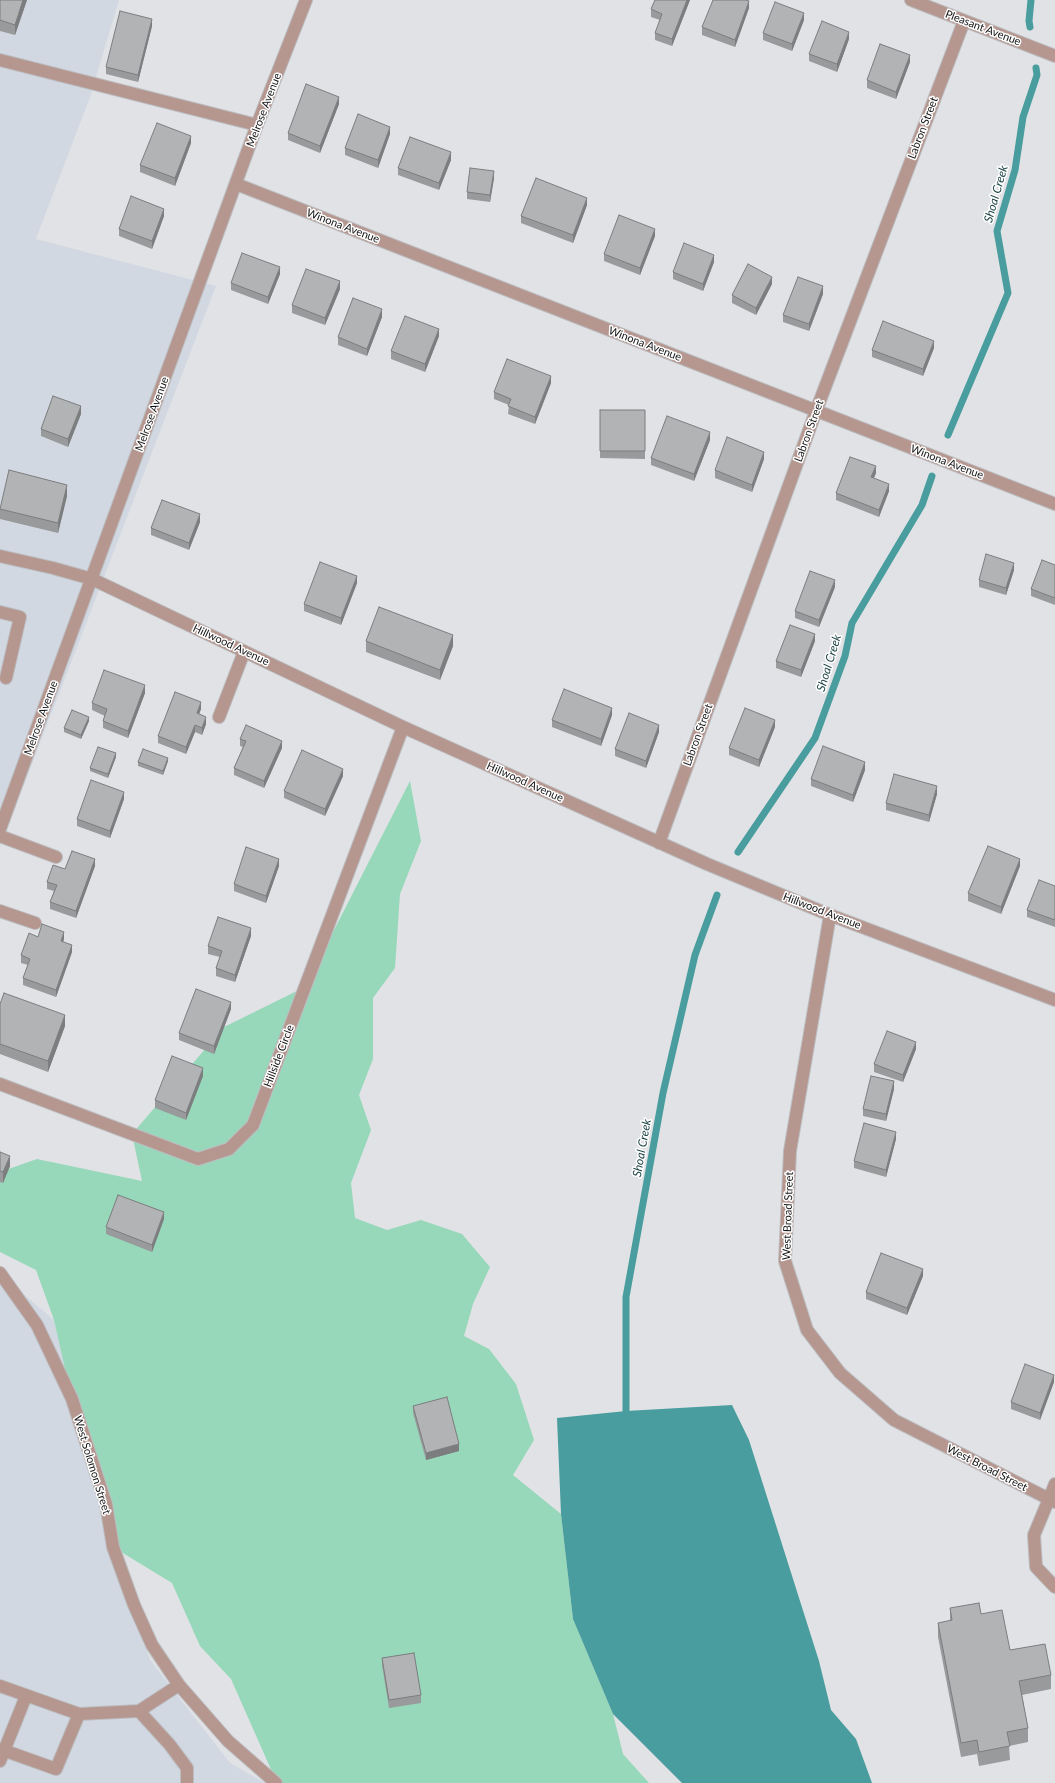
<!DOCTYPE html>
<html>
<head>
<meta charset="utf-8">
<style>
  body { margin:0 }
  canvas { display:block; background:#e1e2e5 }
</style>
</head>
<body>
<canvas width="1055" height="1783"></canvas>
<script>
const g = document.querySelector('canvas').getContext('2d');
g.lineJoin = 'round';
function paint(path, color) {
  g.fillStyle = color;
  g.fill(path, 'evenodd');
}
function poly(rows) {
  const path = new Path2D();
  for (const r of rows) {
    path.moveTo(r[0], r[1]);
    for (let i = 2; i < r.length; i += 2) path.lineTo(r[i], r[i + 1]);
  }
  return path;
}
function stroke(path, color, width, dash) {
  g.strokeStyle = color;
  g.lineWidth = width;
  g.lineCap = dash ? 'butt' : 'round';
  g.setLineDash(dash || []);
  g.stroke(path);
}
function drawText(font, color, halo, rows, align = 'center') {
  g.font = font + ' Lato,sans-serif';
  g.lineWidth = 3;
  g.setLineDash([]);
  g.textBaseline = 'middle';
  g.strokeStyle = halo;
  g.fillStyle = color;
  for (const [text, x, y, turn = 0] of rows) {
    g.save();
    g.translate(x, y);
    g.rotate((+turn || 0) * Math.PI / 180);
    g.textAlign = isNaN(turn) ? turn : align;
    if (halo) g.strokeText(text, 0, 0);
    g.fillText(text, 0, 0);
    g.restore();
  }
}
paint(poly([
  [0,0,119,0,90,97,36,239,216,286,0,847],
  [0,1274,54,1320,101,1507,150,1660,230,1763,265,1783,0,1783]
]), '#d2d8e1');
paint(poly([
  [410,781,421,841,400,894,395,968,373,998,373,1059,359,1095,371,1130,351,1183,355,1218,387,1230,421,1220,462,1234,490,1267,473,1304,464,1336,489,1349,516,1384,534,1440,513,1475,561,1514,573,1619,613,1714,623,1754,649,1783,277,1783,231,1679,200,1646,172,1583,113,1547,72,1399,54,1320,36,1270,0,1252,0,1172,37,1159,142,1181,132,1134,224,1027,305,987]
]), '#96d8b9');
paint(poly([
  [732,1405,749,1440,819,1661,831,1710,856,1739,872,1783,682,1783,613,1714,573,1619,561,1514,557,1418,626,1411]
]), '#499d9e');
stroke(poly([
  [1030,27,1029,21,1031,0],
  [948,435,1008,293,997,231,1015,170,1023,117,1037,75,1036,68],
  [738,852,815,738,845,656,852,623,922,505,932,476],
  [626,1411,626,1297,663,1093,695,955,717,895]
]), '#499d9e', 7);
const lane = poly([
  [0,612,20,617,6,678],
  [219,717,244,652],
  [0,836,56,857],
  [0,911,35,923],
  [1049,1499,1034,1535,1036,1567,1055,1587],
  [139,1711,170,1745,187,1768,187,1783],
  [0,1749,56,1769,79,1714],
  [0,1761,26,1696]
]);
const street = poly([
  [911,0,1055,56],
  [0,60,257,125],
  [236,184,1055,504],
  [0,556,53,568,92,579,403,727,707,864,830,915,1055,1000],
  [0,829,257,125,306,0],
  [659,843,816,411,964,21],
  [830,915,790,1151,785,1261,807,1330,840,1373,894,1420,1055,1502],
  [0,1084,198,1159,229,1149,253,1125,403,727],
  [0,1273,37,1325,72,1399,106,1504,113,1547,134,1605,152,1645,179,1685,228,1741,276,1783],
  [1049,1499,1055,1484],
  [0,1686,79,1714,139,1711,179,1685]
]);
stroke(lane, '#bcbdc0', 14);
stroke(street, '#bcbdc0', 14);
stroke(lane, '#b59790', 12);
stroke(street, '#b59790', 12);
paint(poly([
  [0,0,27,0,15,35,0,31],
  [655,0,690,0,672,46,655,40,655,33,660,20,651,17,651,9],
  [749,8,735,47,702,35,702,27],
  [804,20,792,51,763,40,763,33],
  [152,26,138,82,106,74,106,67],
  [849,39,837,72,809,61,809,54],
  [910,62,896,99,867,88,867,80],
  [339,104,320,153,288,140,288,133],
  [390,134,378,168,345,155,345,148],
  [191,143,175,186,140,172,140,165],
  [451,160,439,190,398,175,398,168],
  [494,178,490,202,467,199,467,192],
  [587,205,573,243,521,223,521,216],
  [164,216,152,249,119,236,119,229],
  [655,236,640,275,604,261,604,254],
  [714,262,703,291,673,279,673,272],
  [280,274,268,304,231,290,231,283],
  [772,284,756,315,732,303,732,295],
  [340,289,325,325,292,313,292,305],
  [823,294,809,331,783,322,783,315],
  [382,317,367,356,338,345,338,337],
  [439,336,425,372,391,359,391,351],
  [934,348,923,376,872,357,872,350],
  [551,383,535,424,508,414,509,405,494,399,494,392],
  [600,410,645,410,645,459,600,458],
  [81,414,68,447,41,436,41,429],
  [710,440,694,481,651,465,651,458],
  [764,459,752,492,715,478,715,470],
  [876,473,874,478,889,491,879,517,836,500,836,493],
  [67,496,58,533,0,519,0,509],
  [200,522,189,550,151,535,151,528],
  [1055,565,1055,605,1031,596,1031,589],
  [1014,570,1006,595,979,587,979,580],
  [357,583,341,625,304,611,304,604],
  [835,587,819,627,795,618,795,611],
  [366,641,453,646,440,680,366,652],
  [815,641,801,677,776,668,776,661],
  [145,693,128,738,103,728,103,721,105,716,92,710,92,703],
  [201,709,199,714,206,724,202,735,195,732,186,754,158,743,158,736],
  [612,715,601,746,552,727,552,720],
  [89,721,81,739,64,732,64,728],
  [775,727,759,767,729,755,729,748],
  [659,732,646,768,615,756,615,749],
  [240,739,282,748,264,788,234,775,234,768,243,747,240,746],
  [116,757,108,778,90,771,90,768],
  [168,761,163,775,138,766,138,762],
  [865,770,853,802,811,786,811,779],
  [343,776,325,816,284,798,284,791],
  [937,794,929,822,886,810,886,803],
  [124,799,110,838,77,826,77,819],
  [95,866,76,918,50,909,50,902,54,891,47,889,47,882,65,869],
  [279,866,266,903,234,891,234,884],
  [1020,866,1001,914,968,901,968,893],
  [1055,886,1055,927,1027,917,1027,910],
  [251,936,235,982,216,976,216,968,220,957,208,954,208,946],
  [38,937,64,939,63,941,72,952,56,997,23,985,23,978,28,965,21,963,21,955],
  [0,1004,65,1026,48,1072,0,1054],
  [231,1009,214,1054,179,1040,179,1033],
  [916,1049,903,1082,874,1072,874,1064],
  [203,1076,186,1120,155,1108,155,1100],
  [894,1089,886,1121,863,1116,863,1109],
  [896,1139,886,1177,854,1168,854,1161],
  [0,1152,10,1166,3,1183,0,1182],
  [164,1219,152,1252,106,1234,106,1227],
  [923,1276,907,1315,866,1299,866,1292],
  [1054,1382,1040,1420,1011,1409,1011,1402],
  [413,1406,459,1451,426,1460,413,1413],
  [950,1608,981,1614,1010,1650,1051,1675,1051,1689,1022,1695,1028,1728,1028,1742,1009,1746,1010,1760,979,1766,977,1754,961,1757,938,1637,938,1623,950,1621],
  [382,1658,421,1695,421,1703,389,1708,382,1665]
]), '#989a9c');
paint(poly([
  [23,0,27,0,15,35,15,25],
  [687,0,690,0,672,46,672,39],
  [749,1,749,8,735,47,735,40],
  [804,13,804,20,792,51,792,44],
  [152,19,152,26,138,82,138,75],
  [849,32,849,39,837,72,837,64],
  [910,55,910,62,896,99,896,92],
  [339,97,339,104,320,153,320,146],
  [390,127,390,134,378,168,378,160],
  [191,136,191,143,175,186,175,178],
  [451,152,451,160,439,190,439,183],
  [494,171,494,178,490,202,490,195],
  [587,198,587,205,573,243,573,235],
  [164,209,164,216,152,249,152,241],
  [655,229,655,236,640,275,640,268],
  [714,255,714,262,703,291,703,284],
  [280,267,280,274,268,304,268,297],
  [772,277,772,284,756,315,756,308],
  [340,281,340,289,325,325,325,318],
  [823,286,823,294,809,331,809,324],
  [382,309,382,317,367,356,367,349],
  [439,329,439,336,425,372,425,364],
  [934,341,934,348,923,376,923,369],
  [551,376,551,383,535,424,535,417],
  [81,406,81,414,68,447,68,439],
  [710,432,710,440,694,481,694,474],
  [764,452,764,459,752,492,752,485],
  [876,466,876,473,871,484,871,477],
  [889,484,889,491,879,517,879,510],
  [67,485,67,496,58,533,58,523],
  [200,514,200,522,189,550,189,543],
  [1014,563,1014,570,1006,595,1006,588],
  [357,576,357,583,341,625,341,618],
  [835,580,835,587,819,627,819,620],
  [815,634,815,641,801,677,801,670],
  [453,635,453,646,440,680,440,670],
  [145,685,145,693,128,738,128,731],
  [201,702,201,709,197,720,197,713],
  [612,708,612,715,601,746,601,739],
  [89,717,89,721,81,739,81,735],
  [206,717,206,724,202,735,202,728],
  [775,720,775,727,759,767,759,760],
  [195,725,195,732,186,754,186,747],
  [659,725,659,732,646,768,646,761],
  [282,741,282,748,264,788,264,781],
  [116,753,116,757,108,778,108,774],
  [168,758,168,761,163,775,163,771],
  [865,762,865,770,853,802,853,795],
  [343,769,343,776,325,816,325,809],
  [937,786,937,794,929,822,929,815],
  [124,792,124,799,110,838,110,831],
  [95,859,95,866,76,918,76,911],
  [279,859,279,866,266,903,266,896],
  [1020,859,1020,866,1001,914,1001,907],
  [251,928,251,936,235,982,235,975],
  [64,932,64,939,61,948,61,941],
  [72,945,72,952,56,997,56,990],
  [231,1002,231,1009,214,1054,214,1046],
  [65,1015,65,1026,48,1072,48,1061],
  [916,1042,916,1049,903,1082,903,1075],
  [203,1068,203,1076,186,1120,186,1113],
  [894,1081,894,1089,886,1121,886,1114],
  [896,1132,896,1139,886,1177,886,1170],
  [10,1156,10,1166,3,1183,3,1172],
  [164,1212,164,1219,152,1252,152,1245],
  [923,1269,923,1276,907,1315,907,1308],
  [1054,1375,1054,1382,1040,1420,1040,1413],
  [459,1444,459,1451,426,1460,426,1453]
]), '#7c7d7f');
const building = poly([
  [0,0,23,0,15,25,0,20,0,0],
  [655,0,687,0,672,39,655,33,662,14,651,9,655,0],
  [713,0,746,0,749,1,735,40,702,27,713,0],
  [775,2,804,13,792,44,763,33,775,2],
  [120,11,152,19,138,75,106,67,120,11],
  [822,21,849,32,837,64,809,54,822,21],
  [880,44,910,55,896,92,867,80,880,44],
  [306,84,339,97,320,146,288,133,306,84],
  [358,114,390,127,378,160,345,148,358,114],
  [157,123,191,136,175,178,140,165,157,123],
  [410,137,451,152,439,183,398,168,410,137],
  [470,168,494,171,490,195,467,192,470,168],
  [536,178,587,198,573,235,521,216,536,178],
  [131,196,164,209,152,241,119,229,131,196],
  [619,215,655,229,640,268,604,254,619,215],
  [684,243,714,255,703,284,673,272,684,243],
  [242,253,280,267,268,297,231,283,242,253],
  [748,264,772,277,756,308,732,295,748,264],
  [306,269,340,281,325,318,292,305,306,269],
  [798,277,823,286,809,324,783,315,798,277],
  [353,298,382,309,367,349,338,337,353,298],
  [405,316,439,329,425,364,391,351,405,316],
  [883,321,934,341,923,369,872,350,883,321],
  [507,359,551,376,535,417,508,406,511,399,494,392,507,359],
  [53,396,81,406,68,439,41,429,53,396],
  [600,410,645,410,645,451,600,451,600,410],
  [667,416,710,432,694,474,651,458,667,416],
  [727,437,764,452,752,485,715,470,727,437],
  [850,457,876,466,871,477,889,484,879,510,836,493,850,457],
  [9,470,67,485,58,523,0,509,9,470],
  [162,500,200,514,189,543,151,528,162,500],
  [986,554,1014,563,1006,588,979,580,986,554],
  [1042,560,1055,565,1055,598,1031,589,1042,560],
  [320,562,357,576,341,618,304,604,320,562],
  [810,571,835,580,819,620,795,611,810,571],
  [379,607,453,635,440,670,366,641,379,607],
  [790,625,815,634,801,670,776,661,790,625],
  [104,670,145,685,128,731,103,721,107,709,92,703,104,670],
  [564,689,612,708,601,739,552,720,564,689],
  [175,692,201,702,197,713,206,717,202,728,195,725,186,747,158,736,175,692],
  [745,708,775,720,759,760,729,748,745,708],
  [72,710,89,717,81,735,64,728,72,710],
  [629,713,659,725,646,761,615,749,629,713],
  [246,725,282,741,264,781,234,768,246,741,240,739,246,725],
  [823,746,865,762,853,795,811,779,823,746],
  [98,747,116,753,108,774,90,768,98,747],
  [143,749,168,758,163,771,138,762,143,749],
  [302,750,343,769,325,809,284,791,302,750],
  [894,774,937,786,929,815,886,803,894,774],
  [91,780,124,792,110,831,77,819,91,780],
  [988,846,1020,859,1001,907,968,893,988,846],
  [246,847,279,859,266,896,234,884,246,847],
  [72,851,95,859,76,911,50,902,57,885,47,882,53,865,65,869,72,851],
  [1039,880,1055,886,1055,920,1027,910,1039,880],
  [218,917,251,928,235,975,216,968,222,951,208,946,218,917],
  [42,924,64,932,61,941,72,945,56,990,23,978,30,959,21,955,29,933,38,937,42,924],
  [196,989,231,1002,214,1046,179,1033,196,989],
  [4,993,65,1015,48,1061,0,1044,0,1004,4,993],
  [887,1031,916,1042,903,1075,874,1064,887,1031],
  [172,1056,203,1068,186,1113,155,1100,172,1056],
  [871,1076,894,1081,886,1114,863,1109,871,1076],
  [864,1123,896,1132,886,1170,854,1161,864,1123],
  [0,1152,10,1156,3,1172,0,1171,0,1152],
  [118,1195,164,1212,152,1245,106,1227,118,1195],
  [881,1253,923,1269,907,1308,866,1292,881,1253],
  [1025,1364,1054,1375,1040,1413,1011,1402,1025,1364],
  [447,1397,459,1444,426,1453,413,1406,447,1397],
  [979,1603,981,1614,1002,1610,1010,1650,1045,1644,1051,1675,1019,1681,1028,1728,1007,1732,1010,1746,979,1752,977,1740,961,1743,938,1623,952,1620,950,1608,979,1603],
  [414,1653,421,1695,389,1700,382,1658,414,1653]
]);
paint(building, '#b1b3b5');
stroke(building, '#7c7d7f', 1);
drawText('11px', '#141415', '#fff', [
  ["Pleasant Avenue",983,28,21],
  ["Melrose Avenue",264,110,-69],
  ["Labron Street",923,128,-69],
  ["Winona Avenue",343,226,21],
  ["Winona Avenue",645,344,21],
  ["Melrose Avenue",152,414,-70],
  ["Labron Street",809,431,-70],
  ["Winona Avenue",947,462,21],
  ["Hillwood Avenue",231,645,25],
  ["Melrose Avenue",41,718,-70],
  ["Labron Street",698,735,-70],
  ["Hillwood Avenue",525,782,24],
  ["Hillwood Avenue",822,911,21],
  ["Hillside Circle",279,1056,-69],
  ["West Broad Street",788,1216,-88],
  ["West Solomon Street",92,1465,73],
  ["West Broad Street",987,1468,27]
]);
drawText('italic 12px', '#1e4546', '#fff', [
  ["Shoal Creek",996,194,-74],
  ["Shoal Creek",829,663,-73],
  ["Shoal Creek",642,1148,-80]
]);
</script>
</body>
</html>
